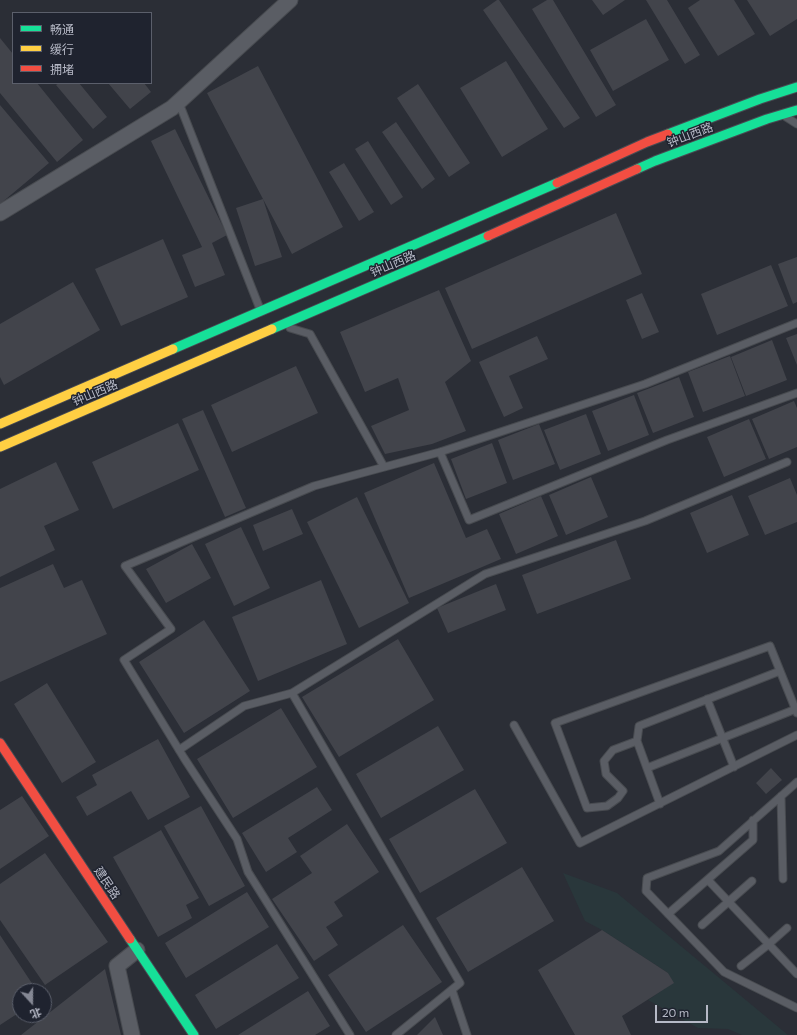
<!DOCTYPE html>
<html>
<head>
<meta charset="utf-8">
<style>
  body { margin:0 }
  #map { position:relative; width:797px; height:1035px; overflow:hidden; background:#2b2e36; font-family:Commissioner,"Noto Sans SC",sans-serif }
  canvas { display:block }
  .legend { position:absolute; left:12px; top:12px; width:140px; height:72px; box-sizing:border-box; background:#1f232f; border:1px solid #5b5f6b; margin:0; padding:5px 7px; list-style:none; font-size:12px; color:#b6b9c6 }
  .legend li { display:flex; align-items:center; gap:8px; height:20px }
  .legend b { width:20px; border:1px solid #5b5f6b }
  .north { position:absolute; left:12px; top:983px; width:40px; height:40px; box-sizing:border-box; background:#1f232f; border:1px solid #5b5f6b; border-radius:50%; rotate:159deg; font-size:11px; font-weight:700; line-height:16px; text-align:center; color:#b6b9c6 }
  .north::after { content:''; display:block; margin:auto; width:14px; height:18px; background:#858894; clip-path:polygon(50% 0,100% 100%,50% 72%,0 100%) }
  .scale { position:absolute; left:655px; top:1005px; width:53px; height:18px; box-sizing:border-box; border:2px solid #b6b9c6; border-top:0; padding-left:5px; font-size:12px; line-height:14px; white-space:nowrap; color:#b6b9c6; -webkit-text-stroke:3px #1f232f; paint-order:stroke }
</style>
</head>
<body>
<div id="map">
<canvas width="797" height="1035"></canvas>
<ul class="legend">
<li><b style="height:5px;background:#16e098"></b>畅通</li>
<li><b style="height:5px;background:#ffcf43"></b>缓行</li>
<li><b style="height:5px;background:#f24e42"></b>拥堵</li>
</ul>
<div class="north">北</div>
<div class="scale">20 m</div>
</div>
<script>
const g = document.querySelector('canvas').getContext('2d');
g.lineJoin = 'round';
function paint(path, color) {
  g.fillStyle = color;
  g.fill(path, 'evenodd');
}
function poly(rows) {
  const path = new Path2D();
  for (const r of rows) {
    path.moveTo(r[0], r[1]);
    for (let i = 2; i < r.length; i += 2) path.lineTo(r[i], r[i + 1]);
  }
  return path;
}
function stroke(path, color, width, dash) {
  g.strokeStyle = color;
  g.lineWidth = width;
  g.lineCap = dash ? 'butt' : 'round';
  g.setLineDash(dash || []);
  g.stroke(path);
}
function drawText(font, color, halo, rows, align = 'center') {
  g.font = font + ' Commissioner,"Noto Sans SC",sans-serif';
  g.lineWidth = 3;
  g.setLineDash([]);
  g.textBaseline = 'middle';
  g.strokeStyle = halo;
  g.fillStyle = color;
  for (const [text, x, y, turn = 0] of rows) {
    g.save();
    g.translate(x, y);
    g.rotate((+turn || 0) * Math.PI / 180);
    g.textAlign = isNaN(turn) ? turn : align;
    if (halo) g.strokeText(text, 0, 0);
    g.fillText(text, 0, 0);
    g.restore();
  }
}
paint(poly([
  [563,873,617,893,788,1035,742,1035,728,1029,698,1028,648,1000,673,983,668,973,602,930,585,921]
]), '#29373b');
paint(poly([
  [497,0,499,0,580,118,564,128,483,10],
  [547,0,553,0,616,105,596,117,532,9],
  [592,0,625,0,603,15],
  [646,0,667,0,700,55,685,64],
  [700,0,734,0,755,34,718,56,688,8],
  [747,0,797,0,797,19,770,36],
  [646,19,669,60,613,91,590,50],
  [0,38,13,54,13,83,37,83,83,140,57,162,0,93],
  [506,61,548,129,502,157,460,88],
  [258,66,343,227,292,254,263,199,282,257,255,266,236,208,263,199,207,93],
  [59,83,79,83,107,117,93,129,56,85],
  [108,83,144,83,151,92,130,109],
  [418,84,470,163,449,177,397,98],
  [0,105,49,163,0,204],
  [396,122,435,179,422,189,382,132],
  [175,129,227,235,212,243,225,275,195,287,182,255,202,247,151,141],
  [368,141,403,197,391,205,355,149],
  [344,163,374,212,359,221,329,172],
  [616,213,642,274,472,349,445,288],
  [163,239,188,297,121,326,95,269],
  [797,257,797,302,793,304,778,264],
  [771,265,788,306,717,335,701,294],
  [73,282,100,330,4,385,0,377,0,324],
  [439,290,471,361,445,382,466,431,432,444,385,454,371,426,409,410,398,378,365,392,340,332],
  [642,293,659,332,642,339,626,300],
  [797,334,797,365,786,338],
  [537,336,548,359,509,376,523,408,504,417,479,362],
  [772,340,787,380,746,396,731,357],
  [730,356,745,396,703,412,688,372],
  [296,366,318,413,232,452,211,405],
  [679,377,694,417,653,433,637,393],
  [634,395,649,435,608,451,592,411],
  [794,401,797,408,797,447,769,459,752,419],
  [203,410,246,508,225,517,182,419],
  [586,414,601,454,560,470,544,430],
  [749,419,766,459,724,477,707,437],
  [178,423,199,470,113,509,92,462],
  [539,424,555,464,513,480,498,440],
  [492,443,507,483,466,499,451,459],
  [56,462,79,510,44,526,55,550,0,577,0,489],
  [434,463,466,538,487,529,501,559,409,598,364,493],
  [591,477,608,517,566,535,549,495],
  [790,478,797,495,797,522,765,535,748,496],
  [732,495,749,535,707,553,690,513],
  [541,496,558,536,516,554,499,514],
  [357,497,409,603,359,628,307,522],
  [292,509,303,534,263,551,253,525],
  [241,527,270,588,234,606,205,544],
  [616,540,631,579,537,614,522,575],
  [192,544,211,578,166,603,146,569],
  [53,564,64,588,82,580,107,634,0,682,0,588],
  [321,580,347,644,258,681,232,617],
  [496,584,506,610,448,633,437,608],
  [204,620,250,691,184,733,139,662],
  [398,639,434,700,339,757,302,697],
  [47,683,96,762,62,783,14,704],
  [281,708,317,767,233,818,197,759],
  [438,726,464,770,381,818,356,774],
  [158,739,190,797,148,820,131,791,87,816,76,797,97,785,92,775],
  [771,768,782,780,766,794,756,783],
  [317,787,332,810,288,838,297,852,266,872,242,833],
  [475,789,507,843,420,893,389,839],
  [22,796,49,836,0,869,0,810],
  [201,806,245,886,209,906,164,826],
  [347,824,379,872,334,902,343,916,326,927,338,945,314,961,272,899,312,873,300,856],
  [161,830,199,898,186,905,192,918,158,937,113,857],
  [45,853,108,942,45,985,0,920,0,884],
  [522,867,554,921,468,972,436,918],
  [247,892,269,927,186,978,165,943],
  [403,925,442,982,366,1032,328,975],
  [602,930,668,973,674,983,622,1016,631,1035,575,1035,538,970],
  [0,935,37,991,20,991,20,1012,0,1025],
  [277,944,299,978,216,1029,195,995],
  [105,969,121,1035,21,1035],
  [308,991,330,1026,315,1035,238,1035],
  [435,1017,443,1035,417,1035]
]), '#42444b');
const lane = poly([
  [179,103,260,309],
  [786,117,797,124],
  [290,328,310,334,384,467],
  [440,452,469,520,667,440,797,393],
  [707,699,734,767],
  [514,725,580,843,797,735],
  [637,741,639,726,780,671],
  [179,750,244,706,292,693],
  [647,768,796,709],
  [797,782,719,851,647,878,646,891,724,972,797,1008],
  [781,796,783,879],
  [660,804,637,741,613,750,604,761,606,774,623,791,618,798,607,806,587,808,555,723,770,646,797,713],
  [708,880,797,974],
  [668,914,753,840,753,820],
  [702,925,752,881],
  [741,966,769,944,787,928],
  [452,990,467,1035],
  [350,1035,248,872,237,839,184,758,124,660,171,629,125,566,314,486,440,452,645,384,797,323],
  [396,1035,460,983,292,693,485,574,645,521,787,462]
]);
const street = poly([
  [0,213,172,108,290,0],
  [132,1035,117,966,137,950]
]);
const fast = poly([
  [668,134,760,99,797,87],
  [637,169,655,161,767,119,797,110],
  [272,329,488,236],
  [173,349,557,183],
  [130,939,194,1035]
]);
const slow = poly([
  [0,424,173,349],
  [0,447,272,329]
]);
const jam = poly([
  [557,183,647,142,668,134],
  [488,236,637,169],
  [0,743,130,939]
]);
stroke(lane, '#484b50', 9);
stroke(street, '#484b50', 17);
stroke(fast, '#484b53', 11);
stroke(slow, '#484b53', 11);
stroke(jam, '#484b53', 11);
stroke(lane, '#5a5d64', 7);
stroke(street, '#5a5d64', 15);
stroke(fast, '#16e098', 9);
stroke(slow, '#ffcf43', 9);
stroke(jam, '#f24e42', 9);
drawText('12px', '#b6b9c6', '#1f232f', [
  ["钟山西路",690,135,-21],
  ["钟山西路",393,264,-23],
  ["钟山西路",95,393,-23],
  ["建民路",107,883,56]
]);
</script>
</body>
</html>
